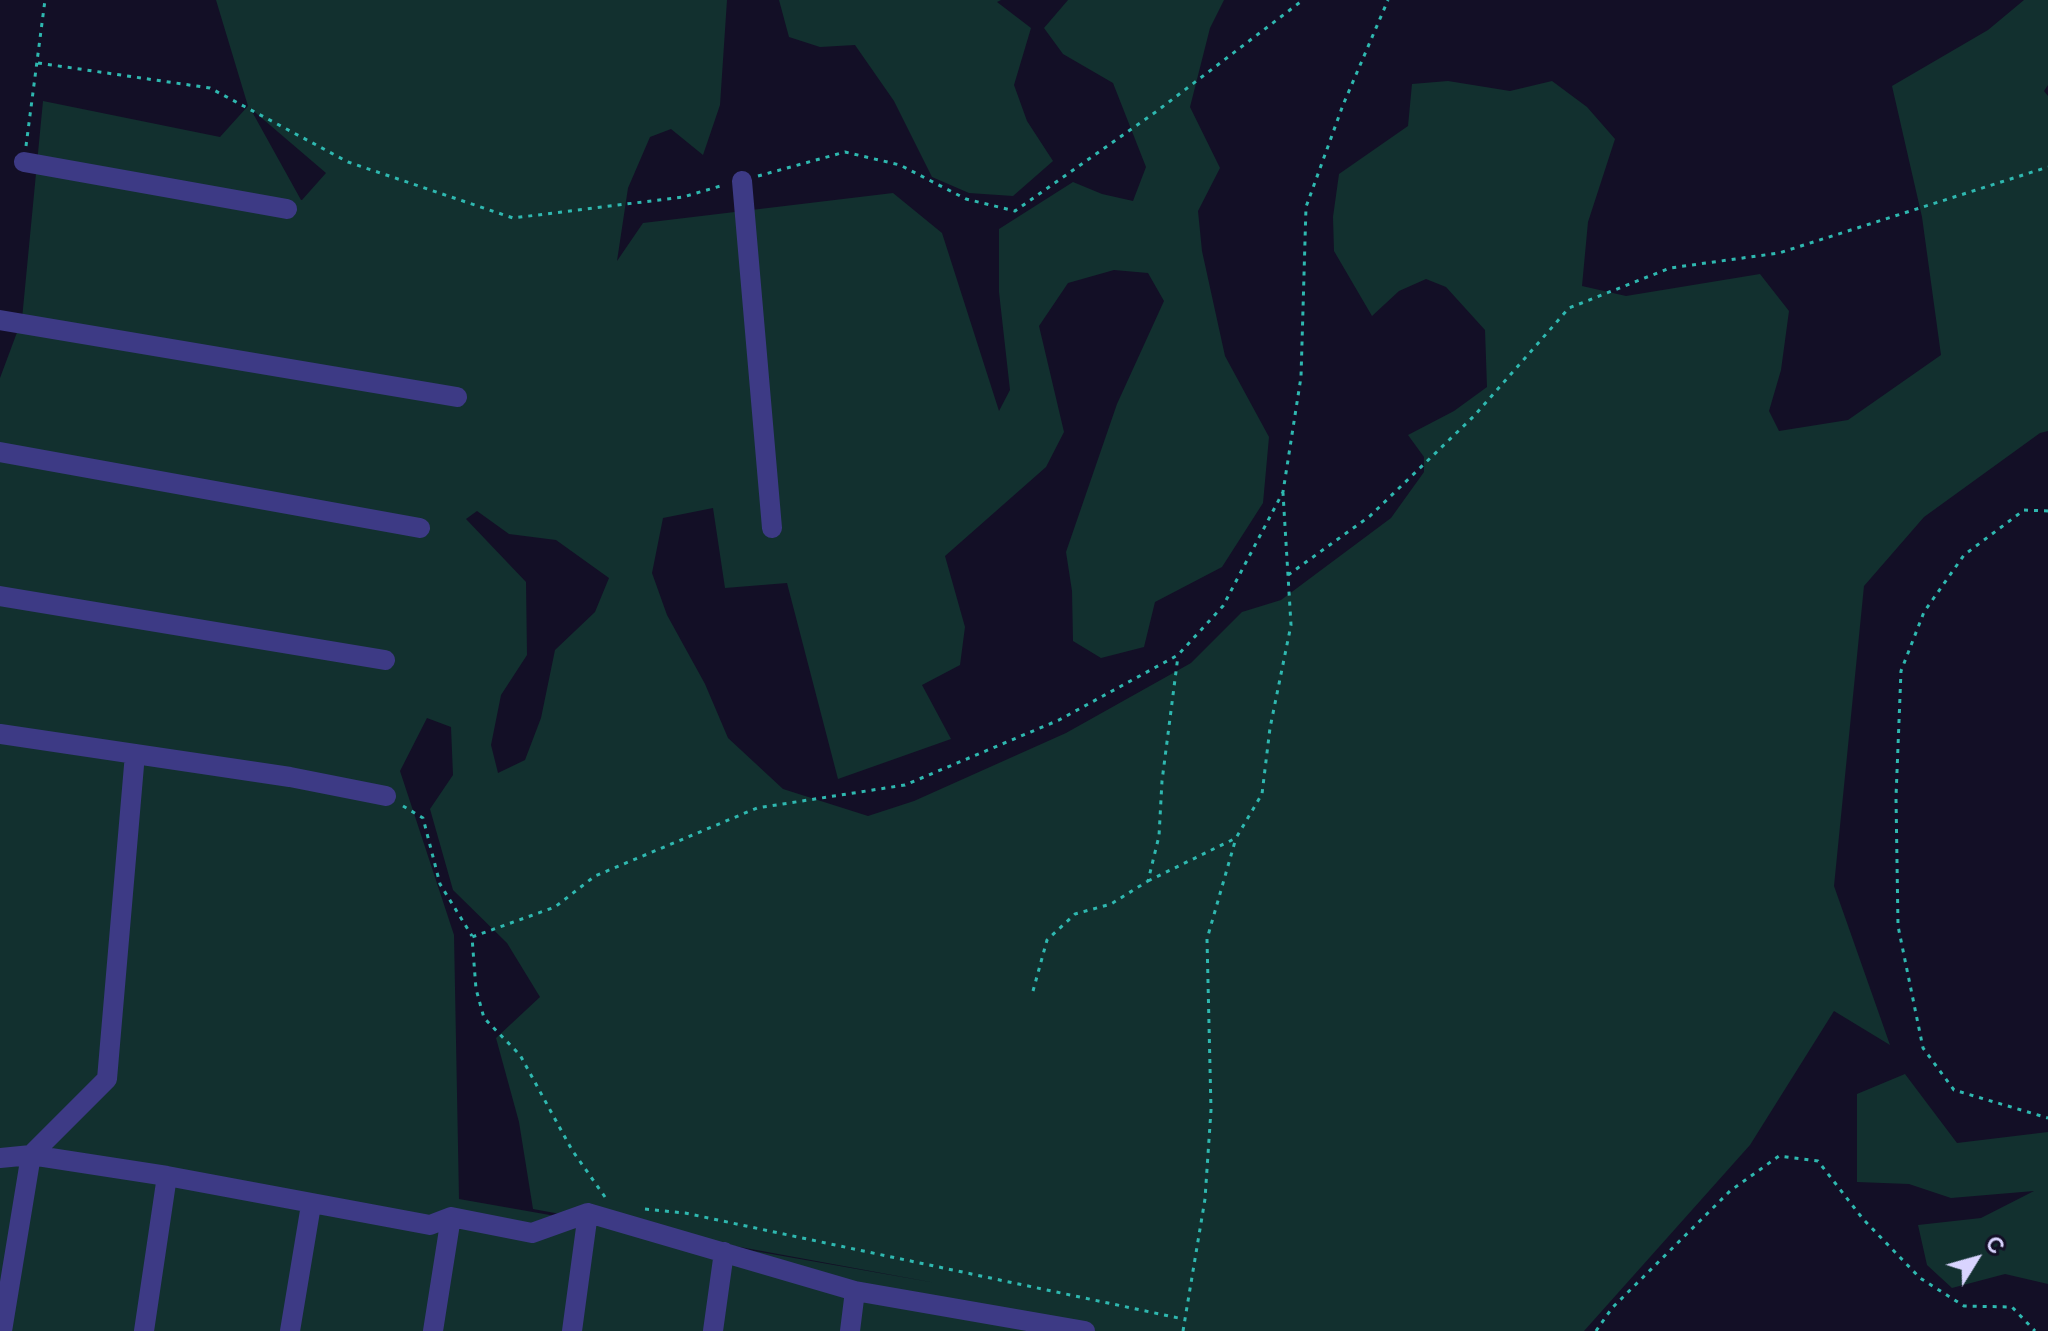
<!DOCTYPE html>
<html>
<head>
<meta charset="utf-8">
<style>
  body { margin:0 }
  #map { position:relative; width:2048px; height:1331px; overflow:hidden; background:#130f26; font-family:Raleway,sans-serif }
  canvas { display:block }
  .north { position:absolute; left:1936px; top:1219px; width:80px; height:80px; -webkit-text-stroke:6px #130f26; paint-order:stroke; rotate:53deg; font-size:22px; font-weight:700; line-height:32px; text-align:center; color:#d9d4ff }
  .north::after { content:''; display:block; margin:auto; width:28px; height:36px; background:#d9d4ff; clip-path:polygon(50% 0,100% 100%,50% 72%,0 100%) }
</style>
</head>
<body>
<div id="map">
<canvas width="2048" height="1331"></canvas>
<div class="north">С</div>
</div>
<script>
const g = document.querySelector('canvas').getContext('2d');
g.lineJoin = 'round';
function paint(path, color) {
  g.fillStyle = color;
  g.fill(path, 'evenodd');
}
function poly(rows) {
  const path = new Path2D();
  for (const r of rows) {
    path.moveTo(r[0], r[1]);
    for (let i = 2; i < r.length; i += 2) path.lineTo(r[i], r[i + 1]);
  }
  return path;
}
function stroke(path, color, width, dash) {
  g.strokeStyle = color;
  g.lineWidth = width;
  g.lineCap = dash ? 'butt' : 'round';
  g.setLineDash(dash || []);
  g.stroke(path);
}
paint(poly([
  [216,0,727,0,720,105,703,155,671,129,650,137,628,188,617,261,643,223,893,193,942,233,999,411,1010,390,999,292,999,229,1073,182,1102,194,1133,201,1146,167,1113,83,1063,54,1044,28,1068,0,1224,0,1210,28,1190,107,1220,168,1198,211,1202,251,1225,356,1269,437,1263,503,1222,567,1155,602,1144,647,1101,658,1073,641,1072,591,1066,552,1117,404,1164,301,1148,273,1114,270,1068,283,1039,326,1064,432,1046,467,945,556,965,627,960,665,922,685,951,739,838,779,787,583,725,588,713,508,663,518,652,573,667,615,705,684,728,738,783,789,868,816,914,801,1066,733,1191,663,1242,612,1281,600,1391,518,1424,472,1424,457,1408,435,1454,411,1487,387,1485,330,1446,287,1426,279,1399,291,1372,316,1334,251,1333,217,1339,174,1408,126,1412,84,1448,81,1510,91,1552,81,1587,107,1615,139,1588,222,1582,286,1626,296,1760,274,1789,311,1781,370,1769,411,1779,431,1848,420,1941,355,1922,217,1892,86,1988,30,2024,0,2048,0,2048,85,2044,91,2048,96,2048,431,2040,433,1924,517,1864,586,1834,886,1890,1045,1834,1011,1750,1145,1584,1331,0,1331,0,378,22,319,43,101,220,137,248,106],
  [250,108,326,173,302,200,301,200],
  [477,511,509,534,556,540,609,578,595,612,555,650,541,718,525,760,498,773,491,745,501,695,527,655,526,582,466,519],
  [427,718,451,727,453,775,430,809,453,890,507,943,540,997,496,1038,519,1122,533,1209,936,1283,459,1199,454,935,400,771],
  [779,0,1001,0,997,2,1031,28,1014,85,1027,121,1053,161,1013,196,969,193,932,177,894,101,855,45,820,47,789,37],
  [1905,1074,1957,1143,2048,1132,2048,1284,2005,1274,1952,1288,1927,1265,1918,1225,1981,1218,2034,1191,1951,1198,1909,1184,1857,1182,1857,1094]
]), '#12302f');
stroke(poly([
  [38,63,210,88,348,162,513,218,683,197,724,185],
  [26,146,45,0],
  [758,176,845,152,900,165,966,199,1015,211,1157,111,1303,0],
  [2048,511,2024,510,1964,555,1924,612,1901,671,1896,797,1898,926,1923,1048,1954,1090,2048,1118],
  [1288,575,1370,516,1474,416,1569,308,1670,268,1779,253,2048,167],
  [403,806,423,818,440,884,472,936],
  [1148,881,1236,838,1262,794,1270,728,1291,625,1283,493],
  [1033,991,1047,940,1075,914,1111,904,1148,881,1159,836,1162,781,1178,656],
  [605,1197,572,1150,520,1055,484,1018,476,989,472,937,555,907,595,876,757,808,905,785,1059,720,1178,655,1223,606,1283,492,1301,377,1306,207,1343,105,1388,0],
  [645,1209,685,1213,1183,1319],
  [1183,1331,1205,1199,1211,1110,1207,939,1236,838],
  [1596,1331,1612,1308,1730,1191,1779,1156,1818,1161,1863,1219,1920,1278,1964,1306,2012,1307,2035,1331]
]), '#2fb8b0', 3, [4, 6]);
stroke(poly([
  [24,162,287,209],
  [742,181,772,528],
  [0,320,457,397],
  [0,452,420,528],
  [0,596,385,660],
  [0,734,290,777,386,796],
  [0,1158,31,1155,167,1176,430,1225,451,1217,433,1331],
  [451,1217,532,1233,588,1213,855,1291,1085,1331],
  [2,1331,31,1155,107,1079,135,754],
  [144,1331,167,1176],
  [290,1331,311,1205],
  [572,1331,588,1213],
  [713,1331,724,1252],
  [850,1331,855,1291]
]), '#3d3a85', 20);
</script>
</body>
</html>
